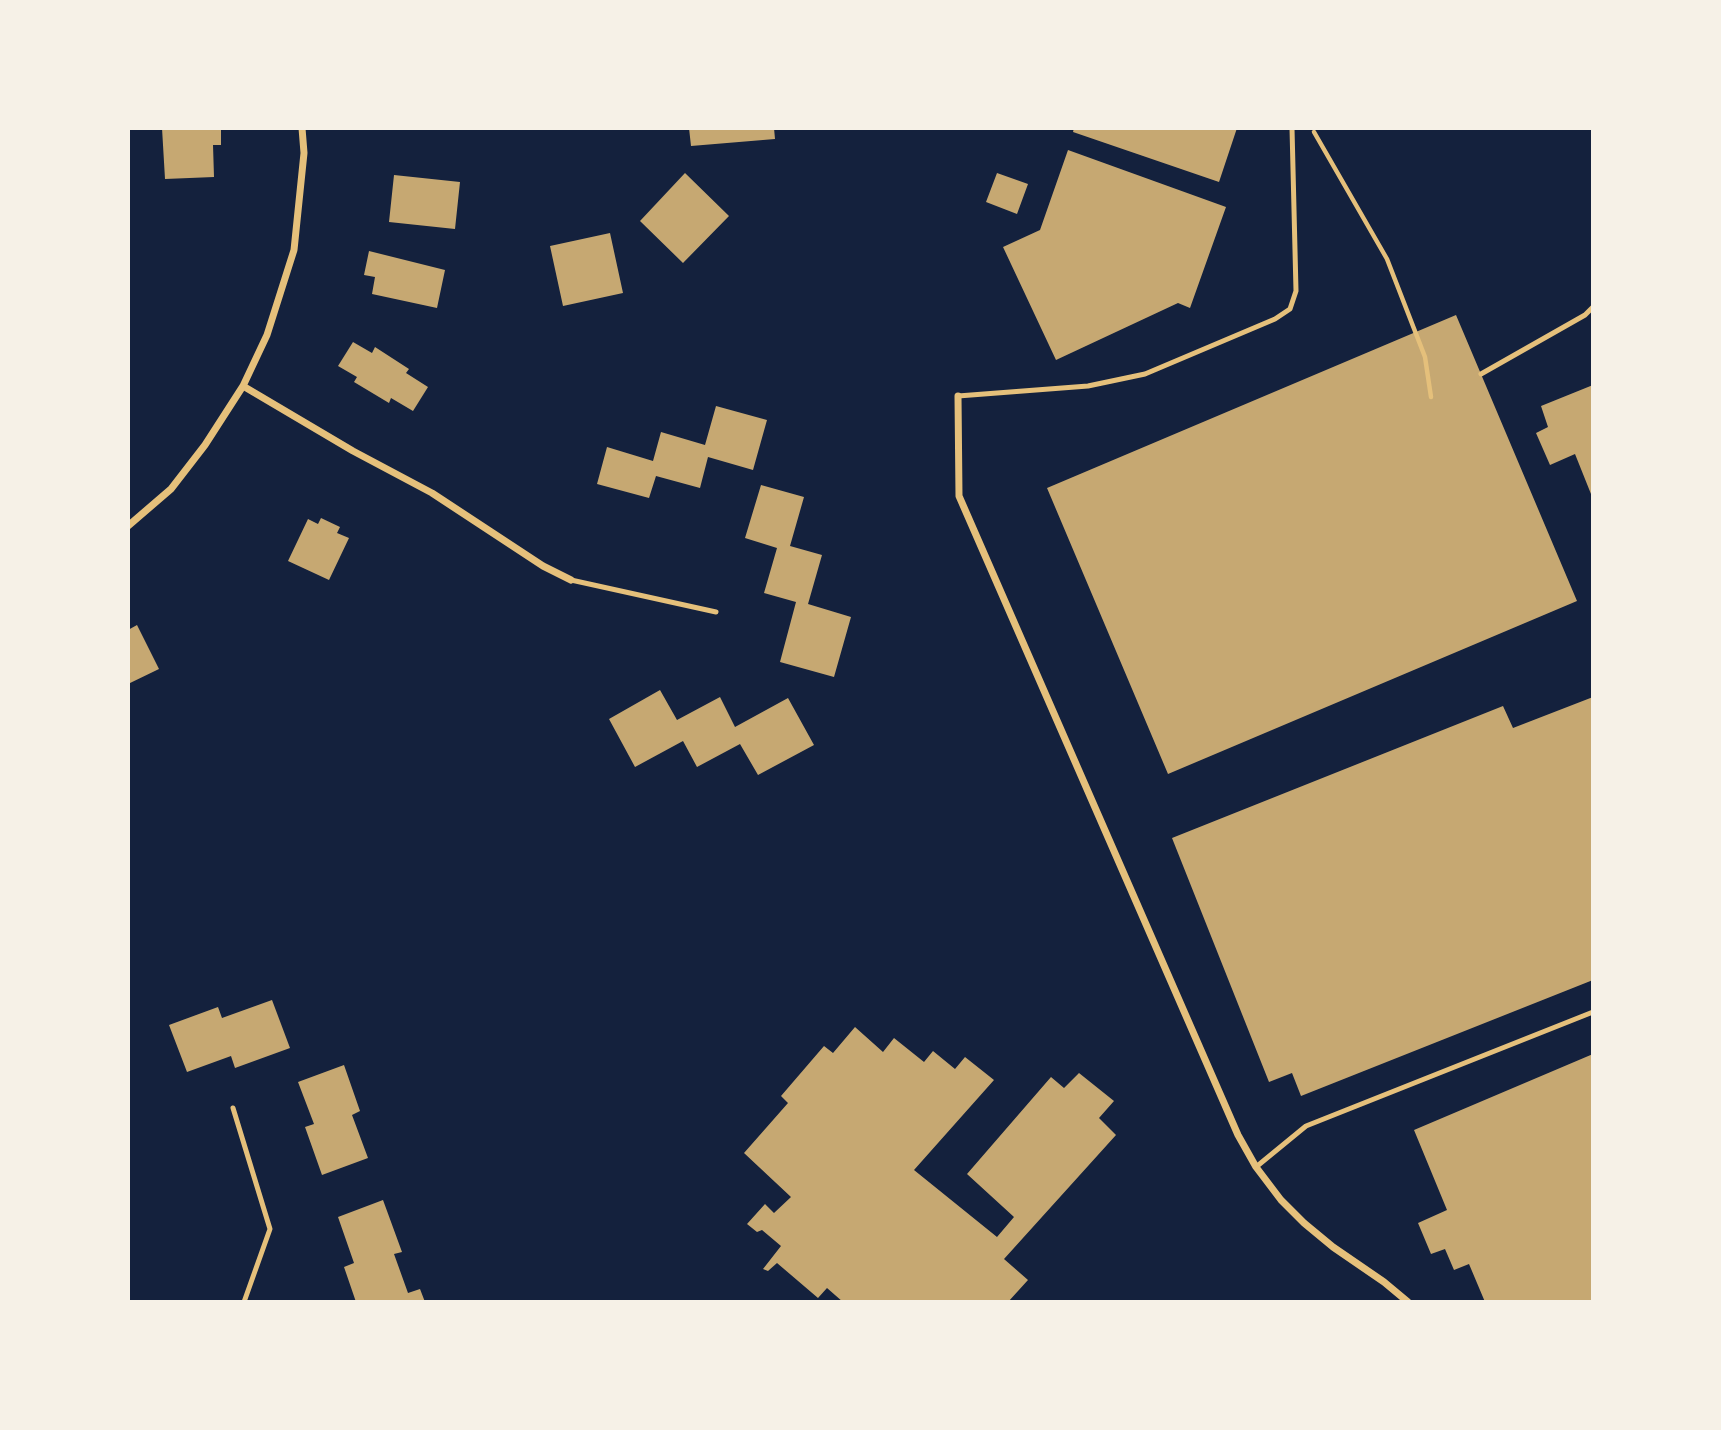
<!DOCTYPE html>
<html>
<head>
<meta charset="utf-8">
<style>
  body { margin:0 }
  #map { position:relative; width:1721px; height:1430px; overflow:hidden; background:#14213d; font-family:"Work Sans",sans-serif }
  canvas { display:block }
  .frame { position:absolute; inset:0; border:130px solid #f6f1e7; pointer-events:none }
</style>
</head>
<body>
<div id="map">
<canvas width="1721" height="1430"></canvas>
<div class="frame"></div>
</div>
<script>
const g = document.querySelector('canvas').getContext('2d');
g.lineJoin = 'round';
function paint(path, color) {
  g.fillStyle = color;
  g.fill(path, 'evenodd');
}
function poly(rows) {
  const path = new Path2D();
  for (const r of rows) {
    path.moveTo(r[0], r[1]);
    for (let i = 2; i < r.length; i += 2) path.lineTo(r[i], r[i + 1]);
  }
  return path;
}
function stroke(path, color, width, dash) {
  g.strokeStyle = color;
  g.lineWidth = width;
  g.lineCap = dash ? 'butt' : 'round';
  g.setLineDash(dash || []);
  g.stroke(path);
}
paint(poly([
  [162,128,221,128,221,145,213,145,214,177,165,179],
  [689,128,774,128,775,139,691,146],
  [1074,128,1237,128,1219,182,1073,132],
  [1068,150,1226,207,1190,308,1178,303,1056,360,1003,247,1040,230],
  [685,173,729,216,683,263,640,221],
  [997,173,1028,184,1017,214,986,202],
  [394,175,460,182,455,229,389,222],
  [610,233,623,293,563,306,550,246],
  [369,251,445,270,437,308,372,294,375,277,364,275],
  [1456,315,1577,601,1168,774,1047,488],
  [353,342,372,353,375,347,409,369,406,373,428,387,413,411,391,398,389,403,354,382,357,377,338,366],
  [1593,385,1593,499,1575,454,1550,465,1536,433,1548,427,1541,406],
  [716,406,767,420,753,470,708,457,700,488,656,476,649,498,597,484,607,447,653,461,661,432,705,445],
  [761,485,804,497,790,546,822,555,808,604,851,617,834,677,780,662,796,602,764,593,777,548,745,538],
  [321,518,340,527,337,533,349,538,329,580,288,561,308,519,318,524],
  [137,625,159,669,128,684,128,630],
  [660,690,677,720,720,697,735,727,788,698,814,745,758,775,740,744,697,767,683,741,635,767,609,719],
  [1593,697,1593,980,1301,1096,1292,1073,1269,1082,1172,838,1503,706,1513,728],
  [272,1000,290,1048,235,1068,231,1056,187,1072,169,1025,218,1007,222,1018],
  [855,1027,883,1052,894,1038,924,1062,933,1051,955,1069,965,1057,994,1080,914,1170,997,1237,1014,1217,967,1174,1051,1077,1064,1088,1079,1073,1114,1101,1099,1118,1116,1135,1004,1259,1028,1280,1008,1302,843,1302,827,1288,818,1298,777,1263,768,1271,763,1269,781,1246,762,1230,757,1232,747,1224,765,1204,774,1213,791,1197,744,1153,788,1103,781,1096,824,1046,833,1053],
  [1593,1054,1593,1302,1485,1302,1469,1264,1454,1270,1445,1249,1431,1254,1418,1223,1447,1210,1414,1130],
  [344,1065,360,1111,352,1115,368,1158,322,1175,305,1127,314,1124,298,1082],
  [383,1200,402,1252,394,1254,408,1293,420,1289,425,1302,356,1302,344,1267,354,1263,338,1217]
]), '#c6a872');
stroke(poly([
  [1314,132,1387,259,1425,357,1431,397]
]), '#e5c07b', 4.5);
stroke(poly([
  [1481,374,1585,315,1593,307],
  [958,396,1088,386,1145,374,1275,319,1290,309,1296,291,1292,128],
  [571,580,716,612],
  [233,1108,270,1229,244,1302],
  [1256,1167,1306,1126,1593,1012]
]), '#e5c07b', 5);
stroke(poly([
  [243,386,353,451,432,493,543,566,571,580],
  [958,396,959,496,1238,1135,1256,1167,1281,1200,1304,1223,1333,1247,1384,1282,1408,1302],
  [128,526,171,489,205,445,243,386,267,335,294,250,304,153,302,128]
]), '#e5c07b', 7);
</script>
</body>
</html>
